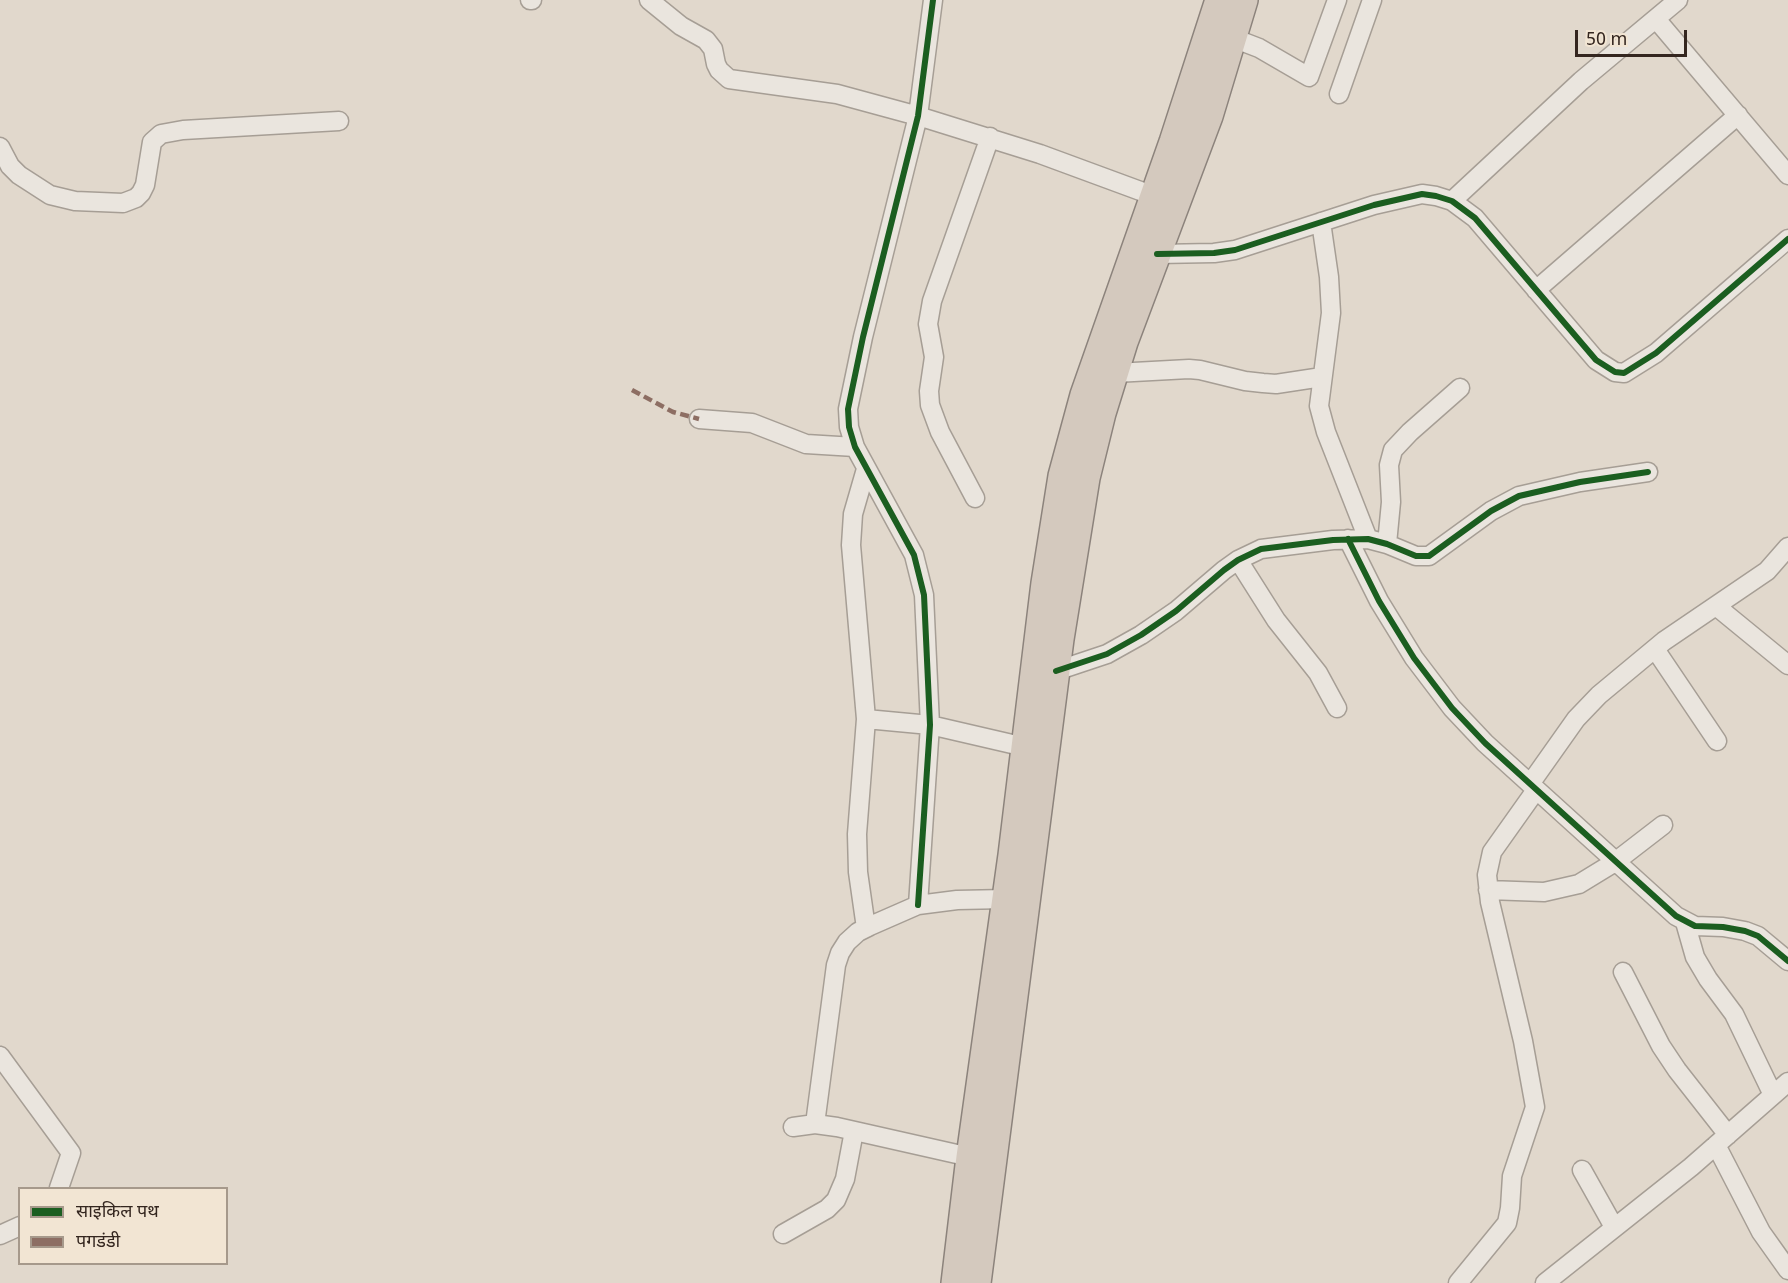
<!DOCTYPE html>
<html>
<head>
<meta charset="utf-8">
<style>
  body { margin:0 }
  #map { position:relative; width:1788px; height:1283px; overflow:hidden; background:#e1d8cc; font-family:Georgia,"Noto Sans Devanagari",serif }
  canvas { display:block }
  .legend { position:absolute; left:18px; top:1187px; width:210px; height:78px; box-sizing:border-box; background:#f2e5d3; border:2px solid #a6998b; margin:0; padding:8px 10px; list-style:none; font-size:18px; color:#34261f }
  .legend li { display:flex; align-items:center; gap:12px; height:30px }
  .legend b { width:30px; border:2px solid #a6998b }
  .scale { position:absolute; left:1575px; top:30px; width:112px; height:27px; box-sizing:border-box; border:3px solid #34261f; border-top:0; padding-left:8px; font-size:18px; line-height:21px; white-space:nowrap; color:#34261f; -webkit-text-stroke:4px #f2e5d3; paint-order:stroke }
</style>
</head>
<body>
<div id="map">
<canvas width="1788" height="1283"></canvas>
<ul class="legend">
<li><b style="height:8px;background:#1b5e20"></b>साइकिल पथ</li>
<li><b style="height:8px;background:#8d6e63"></b>पगडंडी</li>
</ul>
<div class="scale">50 m</div>
</div>
<script>
const g = document.querySelector('canvas').getContext('2d');
g.lineJoin = 'round';
function poly(rows) {
  const path = new Path2D();
  for (const r of rows) {
    path.moveTo(r[0], r[1]);
    for (let i = 2; i < r.length; i += 2) path.lineTo(r[i], r[i + 1]);
  }
  return path;
}
function stroke(path, color, width, dash) {
  g.strokeStyle = color;
  g.lineWidth = width;
  g.lineCap = dash ? 'butt' : 'round';
  g.setLineDash(dash || []);
  g.stroke(path);
}
const minor = poly([
  [530,0,532,0],
  [649,0,681,26,706,40,713,49,716,64,719,70,729,79,837,94,918,116,1040,154,1154,196],
  [1656,19,1788,175],
  [1233,38,1259,48,1309,77,1337,0],
  [1339,94,1372,0],
  [0,147,10,166,19,175,50,195,75,201,123,203,136,198,141,193,145,185,152,142,161,134,183,130,339,121],
  [1452,201,1581,81,1678,0],
  [1321,222,1329,277,1331,313,1319,406,1326,432,1368,539],
  [1157,254,1214,253,1235,250,1374,205,1422,194,1436,196,1452,201,1475,218,1596,360,1615,372,1624,373,1656,353,1788,239],
  [1536,290,1738,115],
  [1115,373,1189,369,1200,370,1245,381,1263,383,1276,384,1322,377],
  [699,419,752,423,806,444,855,447],
  [975,498,940,432,930,405,929,391,934,357,928,324,932,301,990,137],
  [1348,539,1379,601,1414,658,1452,708,1485,743,1676,916,1695,926,1723,927,1745,931,1758,936,1788,961],
  [1387,544,1391,502,1389,465,1393,450,1410,432,1460,388],
  [1238,560,1276,620,1318,673,1337,708],
  [1716,606,1788,665],
  [1655,649,1717,741],
  [1056,671,1107,654,1141,635,1176,611,1224,570,1238,560,1261,549,1333,540,1368,539,1387,544,1416,556,1429,556,1491,511,1519,496,1580,482,1648,472],
  [866,719,930,725,1025,747],
  [1530,784,1576,719,1599,695,1664,641,1767,571,1788,547],
  [1488,890,1544,892,1579,884,1615,862,1663,825],
  [918,905,930,725,924,595,914,555,855,447,849,427,848,409,863,337,918,116,933,0],
  [1685,922,1695,957,1708,979,1734,1014,1773,1095],
  [866,928,858,872,857,834,866,719,851,545,853,514,866,469],
  [1623,972,1661,1046,1677,1070,1728,1135],
  [0,1056,71,1153,59,1188],
  [815,1124,836,965,840,953,847,942,858,932,870,926,918,905,957,900,1006,899],
  [793,1127,815,1124,837,1127,970,1157],
  [1716,1145,1761,1232,1788,1270],
  [1582,1170,1614,1227],
  [783,1234,827,1209,836,1200,845,1179,854,1131],
  [0,1235,20,1226],
  [1458,1283,1507,1223,1510,1208,1512,1176,1535,1107,1523,1041,1490,902,1487,875,1492,852,1536,790],
  [1545,1283,1691,1167,1788,1082]
]);
const highway = poly([
  [955,1283,970,1157,1012,855,1045,583,1062,476,1084,395,1173,142,1219,0],
  [977,1283,1060,639,1086,478,1102,413,1124,342,1209,116,1244,0]
]);
stroke(minor, '#a69e95', 21);
stroke(highway, '#8c837c', 30);
stroke(minor, '#eae5de', 18);
stroke(highway, '#d4c9be', 27);
stroke(poly([
  [632,390,673,412,699,419]
]), '#8d6e63', 4.5, [9, 4.5]);
stroke(poly([
  [1157,254,1214,253,1235,250,1374,205,1422,194,1436,196,1452,201,1475,218,1596,360,1615,372,1624,373,1656,353,1788,239],
  [1348,539,1379,601,1414,658,1452,708,1485,743,1676,916,1695,926,1723,927,1745,931,1758,936,1788,961],
  [1056,671,1107,654,1141,635,1176,611,1224,570,1238,560,1261,549,1333,540,1368,539,1387,544,1416,556,1429,556,1491,511,1519,496,1580,482,1648,472],
  [918,905,930,725,924,595,914,555,855,447,849,427,848,409,863,337,918,116,933,0]
]), '#1b5e20', 6);
</script>
</body>
</html>
